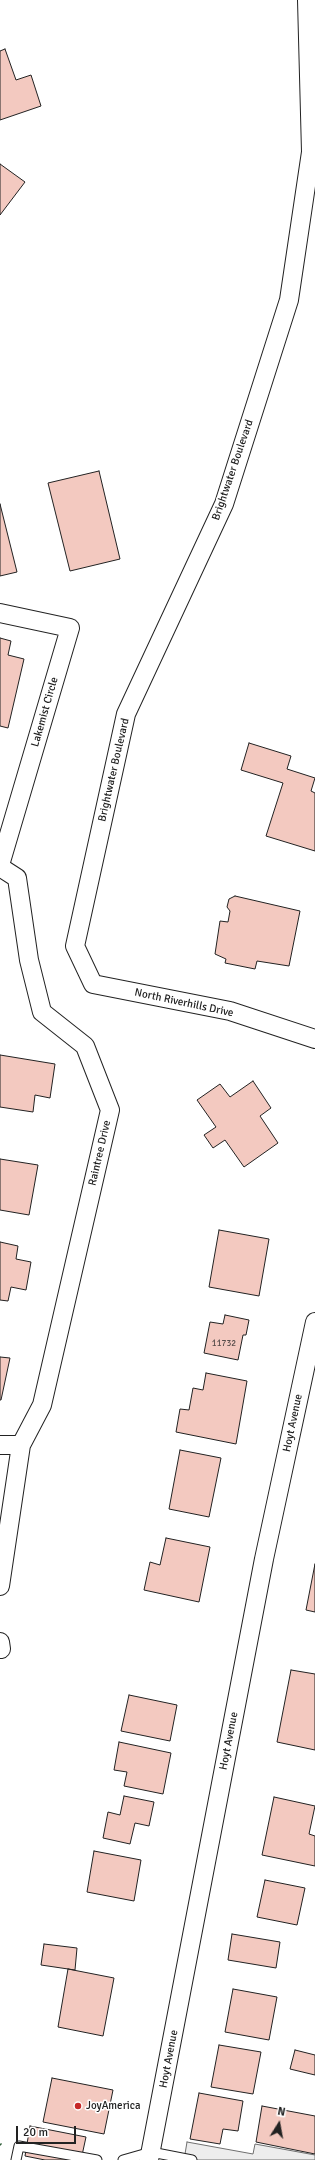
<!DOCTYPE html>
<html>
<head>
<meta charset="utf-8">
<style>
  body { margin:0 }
  #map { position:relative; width:315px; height:2160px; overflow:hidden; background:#fff; font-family:Signika,sans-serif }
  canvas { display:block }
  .north { position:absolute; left:259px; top:2104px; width:40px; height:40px; -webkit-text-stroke:3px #fff; paint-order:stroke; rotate:11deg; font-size:11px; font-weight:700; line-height:16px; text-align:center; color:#222 }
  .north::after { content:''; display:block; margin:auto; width:14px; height:18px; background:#222; clip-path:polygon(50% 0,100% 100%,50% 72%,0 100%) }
  .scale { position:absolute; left:16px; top:2126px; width:60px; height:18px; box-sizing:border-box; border:2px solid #222; border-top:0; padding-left:5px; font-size:12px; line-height:14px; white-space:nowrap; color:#222; -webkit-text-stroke:3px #fff; paint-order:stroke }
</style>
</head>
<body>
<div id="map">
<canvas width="315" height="2160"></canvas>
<div class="north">N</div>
<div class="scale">20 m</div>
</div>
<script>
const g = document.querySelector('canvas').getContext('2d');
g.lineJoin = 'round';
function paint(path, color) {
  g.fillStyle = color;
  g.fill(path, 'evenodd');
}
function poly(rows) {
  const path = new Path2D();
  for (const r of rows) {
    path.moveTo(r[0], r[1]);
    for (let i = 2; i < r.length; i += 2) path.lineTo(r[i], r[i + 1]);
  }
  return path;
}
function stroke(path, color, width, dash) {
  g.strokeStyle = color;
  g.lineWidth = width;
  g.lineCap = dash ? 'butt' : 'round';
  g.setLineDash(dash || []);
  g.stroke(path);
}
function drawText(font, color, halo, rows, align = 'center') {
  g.font = font + ' Signika,sans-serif';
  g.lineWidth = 3;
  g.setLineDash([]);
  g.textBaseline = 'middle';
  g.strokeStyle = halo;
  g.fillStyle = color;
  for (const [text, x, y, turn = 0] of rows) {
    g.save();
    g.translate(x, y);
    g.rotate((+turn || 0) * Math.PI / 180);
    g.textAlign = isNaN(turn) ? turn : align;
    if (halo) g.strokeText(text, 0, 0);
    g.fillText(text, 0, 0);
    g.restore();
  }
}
const parking = poly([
  [187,2142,253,2154,255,2144,315,2155,315,2160,184,2160,187,2142]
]);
paint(parking, '#ededed');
stroke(parking, '#6f6f6f', 1);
const building = poly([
  [5,49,16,80,31,75,41,106,0,120,0,51,5,49],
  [0,164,25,182,0,215,0,164],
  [99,471,120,559,70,571,48,483,99,471],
  [0,504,17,572,0,576,0,504],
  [0,638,11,641,8,655,24,659,8,728,0,726,0,638],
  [249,743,291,756,287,769,315,778,311,791,315,793,315,851,266,836,283,783,241,770,249,743],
  [235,896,300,911,289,966,257,961,255,969,225,963,226,959,215,954,220,921,228,922,230,911,227,907,229,899,235,896],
  [0,1055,55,1064,50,1098,35,1095,33,1112,0,1107,0,1055],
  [253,1081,271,1108,260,1116,278,1143,244,1167,225,1140,213,1148,204,1135,216,1127,197,1100,220,1084,230,1097,253,1081],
  [0,1159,38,1165,29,1215,0,1210,0,1159],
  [219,1230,269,1239,259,1296,209,1287,219,1230],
  [0,1242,18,1246,16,1259,31,1262,26,1290,11,1287,8,1301,0,1300,0,1242],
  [225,1315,249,1320,246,1335,243,1335,238,1360,204,1353,210,1322,223,1324,225,1315],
  [0,1357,10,1358,1,1400,0,1400,0,1357],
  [206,1373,247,1381,236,1444,176,1432,180,1409,189,1410,193,1388,203,1390,206,1373],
  [180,1450,221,1458,209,1517,169,1509,180,1450],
  [166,1538,210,1547,199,1602,144,1590,150,1562,160,1565,166,1538],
  [315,1564,315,1612,306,1610,315,1564],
  [291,1670,315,1674,315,1750,277,1742,291,1670],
  [129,1695,177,1705,170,1741,121,1731,129,1695],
  [119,1742,171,1753,163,1794,124,1786,127,1772,114,1770,119,1742],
  [124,1796,154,1802,149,1826,135,1823,130,1844,103,1838,108,1812,120,1815,124,1796],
  [274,1797,315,1806,309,1834,315,1836,315,1866,262,1855,274,1797],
  [94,1851,141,1860,134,1901,87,1892,94,1851],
  [265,1880,305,1888,297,1925,257,1917,265,1880],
  [232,1934,280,1942,276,1968,228,1960,232,1934],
  [44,1944,77,1948,75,1970,41,1965,44,1944],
  [68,1969,114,1978,103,2036,58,2027,68,1969],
  [233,1989,277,1997,269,2040,225,2032,233,1989],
  [219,2045,261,2052,253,2094,211,2087,219,2045],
  [295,2050,315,2055,315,2075,290,2069,295,2050],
  [52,2078,113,2090,104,2134,43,2122,52,2078],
  [199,2093,243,2101,238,2131,223,2129,220,2144,190,2139,199,2093],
  [262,2106,315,2116,315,2154,256,2142,262,2106],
  [30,2126,86,2137,81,2160,45,2160,25,2156,30,2126]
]);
paint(building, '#f3c9c0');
stroke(building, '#222', 1);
const lane = poly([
  [16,2160,19,2146,97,2160],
  [123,2160,151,2152,192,2160]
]);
const street = poly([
  [307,0,311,152,289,300,224,504,126,714,75,946,93,984,230,1011,315,1039],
  [0,613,70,628,0,865],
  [0,867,17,878,29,960,42,1012,85,1046,110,1110,42,1405,21,1445,0,1445],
  [0,1586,21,1445],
  [0,1642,1,1649],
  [149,2160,264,1559,315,1322]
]);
stroke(lane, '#222', 11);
stroke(street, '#222', 20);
stroke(lane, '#fff', 9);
stroke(street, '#fff', 18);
stroke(poly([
  [0,2144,1,2145]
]), '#2f5e38', 3, [2, 3]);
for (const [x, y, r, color] of [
  [78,2106,4,"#c62828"]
]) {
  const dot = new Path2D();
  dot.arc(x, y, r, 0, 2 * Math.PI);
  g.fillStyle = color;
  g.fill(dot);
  stroke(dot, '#fff', 1.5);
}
drawText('9px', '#564c4a', null, [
  ["11732",224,1344]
]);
drawText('11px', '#222', '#fff', [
  ["Brightwater Boulevard",233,470,-71],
  ["Lakemist Circle",45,712,-74],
  ["Brightwater Boulevard",114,770,-77],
  ["North Riverhills Drive",184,1003,12],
  ["Raintree Drive",100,1153,-77],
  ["Hoyt Avenue",293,1423,-78],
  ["Hoyt Avenue",229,1741,-79],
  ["Hoyt Avenue",169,2059,-79]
]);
drawText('11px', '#222', '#fff', [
  ["JoyAmerica",86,2106]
], 'left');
</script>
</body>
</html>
